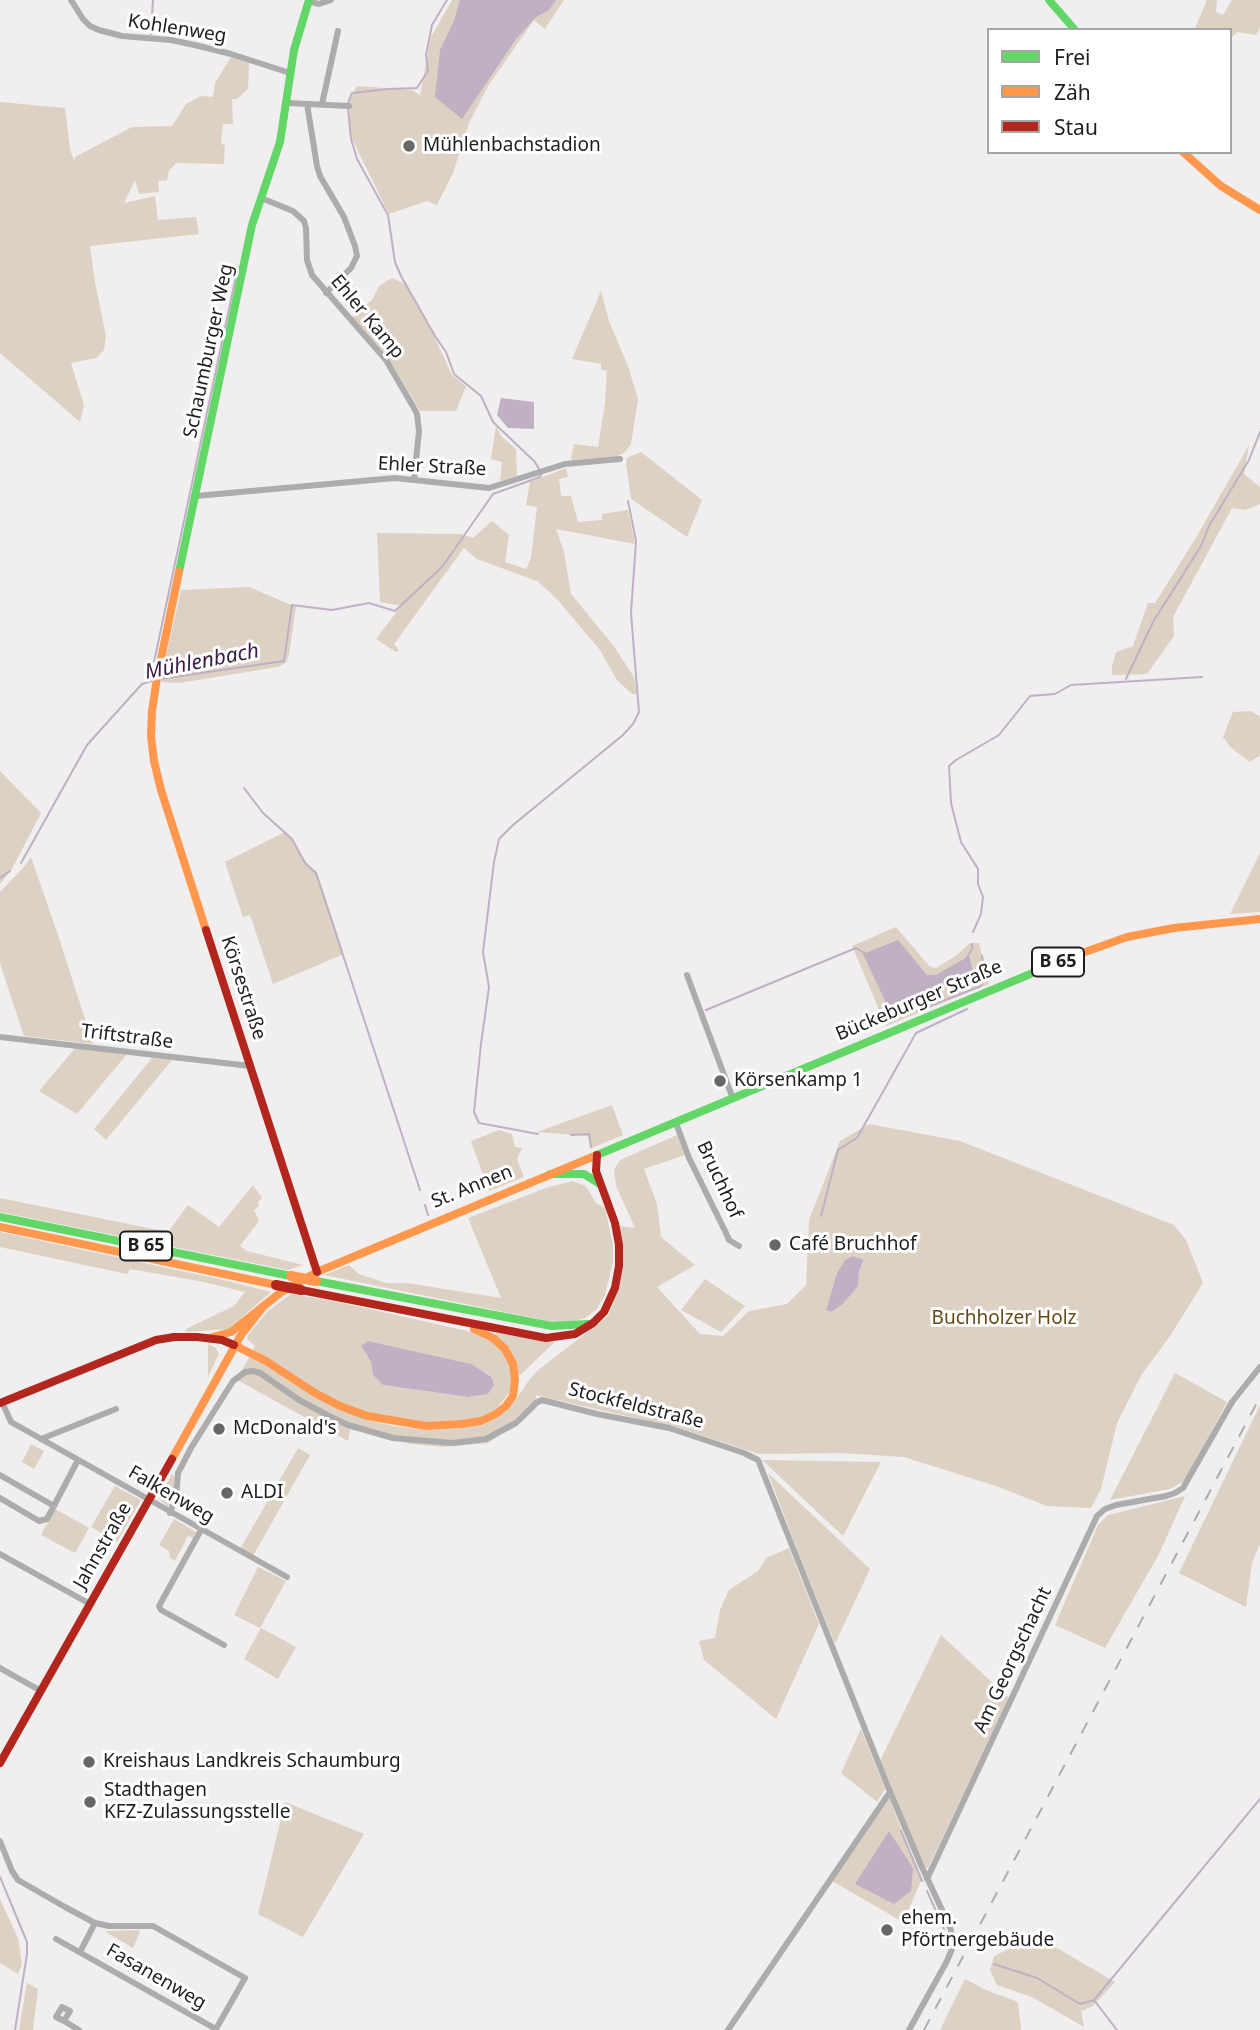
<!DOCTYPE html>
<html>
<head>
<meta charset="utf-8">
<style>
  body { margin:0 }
  #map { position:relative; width:1260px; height:2030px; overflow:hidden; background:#f0eeee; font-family:"Noto Sans",sans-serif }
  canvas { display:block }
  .legend { position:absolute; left:987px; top:28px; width:245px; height:126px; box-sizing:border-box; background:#fff; border:2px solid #a5a5a5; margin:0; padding:9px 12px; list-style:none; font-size:21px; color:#1f1e1e }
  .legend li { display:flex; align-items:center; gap:14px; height:35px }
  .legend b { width:35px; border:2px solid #a5a5a5 }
</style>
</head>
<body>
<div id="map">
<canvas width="1260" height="2030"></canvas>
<ul class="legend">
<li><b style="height:9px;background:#63d668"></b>Frei</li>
<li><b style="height:9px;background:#ff974d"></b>Zäh</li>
<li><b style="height:9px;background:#b3261e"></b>Stau</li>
</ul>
</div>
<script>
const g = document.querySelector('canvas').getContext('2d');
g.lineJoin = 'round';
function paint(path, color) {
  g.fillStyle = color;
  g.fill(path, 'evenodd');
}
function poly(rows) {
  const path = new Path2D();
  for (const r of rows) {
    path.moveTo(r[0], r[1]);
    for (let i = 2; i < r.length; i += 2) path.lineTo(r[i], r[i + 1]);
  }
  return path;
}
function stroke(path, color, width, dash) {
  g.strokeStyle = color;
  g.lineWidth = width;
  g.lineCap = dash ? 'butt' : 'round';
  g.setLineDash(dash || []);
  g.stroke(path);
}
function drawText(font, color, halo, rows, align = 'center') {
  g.font = font + ' "Noto Sans",sans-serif';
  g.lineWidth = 6;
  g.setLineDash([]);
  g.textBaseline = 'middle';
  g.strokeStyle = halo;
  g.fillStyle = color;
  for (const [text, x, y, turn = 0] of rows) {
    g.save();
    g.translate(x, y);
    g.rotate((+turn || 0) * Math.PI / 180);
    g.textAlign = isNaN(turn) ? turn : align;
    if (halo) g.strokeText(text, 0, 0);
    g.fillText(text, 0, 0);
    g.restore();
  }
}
paint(poly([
  [452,0,564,0,545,29,534,20,488,86,469,123,453,173,437,205,427,201,389,214,352,139,349,124,350,100,357,86,412,90,420,95,431,37],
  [1207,0,1217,0,1216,12,1223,15,1232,0,1260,0,1260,28,1256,35,1237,32,1230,39,1230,30,1194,30],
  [231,57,249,62,248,89,237,99,232,99,233,124,223,124,221,144,225,145,224,164,176,163,169,171,167,180,158,181,159,192,139,194,135,180,124,203,155,196,158,220,196,217,199,234,90,246,95,282,106,336,104,350,96,358,71,363,84,405,80,422,0,353,0,102,65,108,70,150,74,160,75,157,132,127,172,126,186,104,201,96,213,97,215,83],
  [392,278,405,284,434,336,452,375,466,386,456,411,420,411,395,369,351,318,372,300,379,286],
  [601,291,609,321,628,366,638,399,631,444,625,452,616,457,573,460,571,458,574,444,598,447,605,403,607,371,601,369,601,364,572,359],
  [496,426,501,436,516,449,517,476,500,481,502,462,491,459],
  [1249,445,1244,474,1260,487,1260,504,1245,510,1232,508,1173,617,1174,636,1147,674,1112,675,1112,666,1116,652,1133,646,1148,603,1155,603,1194,541],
  [641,452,702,500,687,537,631,499,626,463,627,458],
  [566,468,568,477,559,479,561,496,571,496,578,522,602,520,602,514,628,510,635,544,556,529,564,552,571,594,613,645,634,677,637,694,632,694,617,680,600,650,556,598,537,581,477,559,464,548,394,644,399,650,396,652,376,639,401,606,380,602,377,533,460,534,473,538,492,521,509,535,505,562,526,569,531,558,537,507,526,505,530,482],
  [249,587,296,607,289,654,286,663,278,667,179,683,162,682,161,678,181,590],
  [1251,711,1260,717,1260,755,1250,762,1230,747,1223,737,1233,712],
  [0,771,41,813,12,869,0,884],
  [285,832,293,840,308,865,317,872,344,954,273,984,250,915,243,917,225,862],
  [1260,853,1260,912,1230,914],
  [31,857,58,935,93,1044,24,1036,0,963,0,892,24,867],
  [896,927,930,967,936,968,957,955,970,943,979,943,989,984,886,1026,852,946],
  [75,1048,127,1054,77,1114,39,1091],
  [152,1058,172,1060,106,1140,94,1129],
  [612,1105,623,1135,590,1149,589,1136,537,1132],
  [869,1124,960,1141,1174,1225,1186,1240,1203,1283,1170,1336,1142,1374,1117,1423,1101,1489,1091,1508,1047,1506,996,1486,904,1457,842,1453,759,1454,679,1428,535,1395,540,1404,526,1418,488,1443,443,1447,411,1444,350,1429,348,1441,237,1380,255,1346,247,1339,248,1335,268,1311,291,1294,338,1302,476,1333,491,1341,503,1351,510,1365,512,1379,509,1393,494,1412,480,1418,462,1422,426,1423,395,1419,369,1413,367,1420,393,1426,425,1430,463,1428,482,1425,498,1418,509,1409,530,1379,537,1371,608,1316,620,1286,623,1267,623,1248,619,1226,635,1228,616,1186,614,1170,620,1160,677,1135,685,1155,644,1169,657,1204,661,1237,695,1265,657,1287,700,1334,723,1336,749,1311,787,1304,806,1285,809,1220,840,1141],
  [853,1256,864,1260,859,1271,858,1286,843,1304,830,1312,826,1310,837,1273,845,1260],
  [368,1341,470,1364,492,1376,494,1385,488,1394,468,1397,383,1385,373,1375,371,1362,361,1347],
  [499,1130,512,1134,515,1147,522,1148,517,1159,524,1177,489,1191,471,1141],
  [572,1181,586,1186,596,1203,605,1208,613,1245,613,1261,605,1295,597,1309,585,1318,571,1322,553,1322,324,1275,349,1265,359,1274,386,1283,407,1283,501,1298,468,1218,546,1188],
  [253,1185,262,1198,258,1202,259,1206,254,1210,259,1221,240,1246,247,1251,303,1265,288,1270,0,1212,0,1198,168,1232,188,1205,219,1227],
  [0,1232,228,1281,271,1292,228,1329,186,1332,186,1329,234,1306,245,1292,204,1282,130,1269,127,1274,0,1247],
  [705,1279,745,1306,721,1332,681,1310],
  [496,1333,554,1342,554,1343,520,1375,518,1374,495,1335],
  [208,1344,216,1348,219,1354,208,1377],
  [1175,1373,1227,1402,1185,1481,1170,1489,1110,1500],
  [1260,1405,1260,1544,1252,1563,1246,1607,1179,1573],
  [31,1444,44,1451,34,1469,22,1462],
  [298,1448,310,1455,253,1556,240,1549],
  [762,1460,881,1462,843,1536],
  [768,1473,870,1569,835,1644,800,1557],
  [172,1474,174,1476,175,1497,171,1505,167,1506,159,1499],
  [115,1486,141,1500,117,1542,91,1527],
  [1185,1496,1159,1554,1105,1648,1055,1625,1098,1525,1108,1515],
  [55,1509,89,1528,75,1553,41,1535],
  [174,1519,196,1532,193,1538,188,1536,175,1561,170,1558,169,1551,159,1545],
  [789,1548,819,1624,776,1719,704,1660,699,1641,715,1638,720,1610,729,1590,758,1571,766,1558],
  [258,1567,286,1581,260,1628,234,1615],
  [261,1628,296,1647,278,1679,244,1659],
  [941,1635,1009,1698,928,1868,924,1867,880,1761],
  [861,1729,885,1789,877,1802,841,1773],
  [889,1799,922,1879,903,1922,832,1881],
  [285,1802,364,1834,303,1937,258,1914],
  [0,1899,18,1938,22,1964,18,1974,0,1963],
  [139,1930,140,1932,133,1948,106,1932,107,1931],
  [1028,1931,1115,1982,1093,2006,1081,2011,1084,2027,1032,1997,997,1985,990,1970,994,1956,1013,1947],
  [965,1979,986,1990,1018,2002,1021,2030,940,2030],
  [27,1983,38,1989,33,2030,19,2030]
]), '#dcd1c3');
paint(poly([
  [460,0,556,0,549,10,536,17,516,39,462,119,435,97,440,50,454,21],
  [501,398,534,402,534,429,508,428,497,415],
  [898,940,927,975,936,975,969,956,974,975,888,1007,863,954],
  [853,1256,864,1260,859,1271,858,1286,843,1304,831,1312,826,1310,837,1273,845,1260],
  [368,1341,471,1364,492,1377,494,1385,488,1394,468,1397,383,1385,373,1375,371,1362,361,1346],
  [889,1831,913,1868,911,1891,894,1904,855,1884]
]), '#bfb0c4');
stroke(poly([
  [151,34,153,0],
  [348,103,352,93,388,89,417,88,428,71,426,55,432,25,447,0],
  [348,109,351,139,357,159,388,215,395,262,401,276,435,336,446,352,454,374,481,396,493,422,535,462,539,469],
  [154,662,238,267],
  [160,679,284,661,292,605,332,610,369,603,395,611,442,567,493,494,540,477,541,475],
  [1126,679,1153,622,1201,546,1209,526,1249,460,1260,432],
  [244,788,263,813,292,839,305,863,316,873,420,1190],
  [21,863,87,745,142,684,155,680],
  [0,878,10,871],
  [973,932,981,914,983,897,978,884,978,869,961,842,951,803,949,766,956,760,999,735,1030,696,1055,694,1071,685,1202,677],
  [966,959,972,949,972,944],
  [706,1010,856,948,866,954],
  [917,1011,981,986,985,973,982,956],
  [538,1134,479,1123,474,1112,481,1044,489,987,483,952,494,862,499,839,513,825,623,735,633,724,639,712,631,613,636,541,628,501],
  [571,1135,589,1134,591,1147],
  [425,1205,428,1215],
  [821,1216,838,1150,857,1138,916,1033,967,1009],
  [901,1831,922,1881],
  [0,1877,27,1942,27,1954,15,2030],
  [927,1891,944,1929],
  [994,1964,1037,1978,1080,2004,1094,2000],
  [1117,2030,1094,2000,1260,1799]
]), '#bfb0c4', 2);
stroke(poly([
  [71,0,83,19,90,26,99,30,122,36,171,40,199,46,231,54,290,73],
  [308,1,319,4,331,0],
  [287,103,349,106],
  [307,104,317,166,320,176,344,217,355,246,357,256,351,268,326,293],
  [322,104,338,31],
  [261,198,293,211,304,221,306,228,307,260,312,275,386,360,414,408,417,414,419,431,414,480],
  [196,496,395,478,489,488,565,464,620,459],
  [687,975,733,1099],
  [0,1037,250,1066],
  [676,1123,689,1158,726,1233,729,1240,739,1246],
  [2,1402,11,1422,287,1577],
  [41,1439,116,1409],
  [0,1475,54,1506],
  [0,1498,39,1521,47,1519,78,1460],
  [170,1513,176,1497,178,1473,191,1448,233,1381,245,1372,253,1371,260,1373,299,1400,329,1416,348,1425,393,1438,453,1443,486,1439,516,1423,536,1403,542,1400,597,1414,669,1428,744,1453,758,1460,890,1792,921,1865,950,1927,953,1939,952,1949,947,1961,909,2030],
  [201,1530,159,1606,161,1610,224,1645],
  [0,1554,90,1604],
  [0,1668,41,1691],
  [0,1841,12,1871,18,1880,65,1907,95,1923,109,1926,153,1926,245,1978,216,2029,56,1939],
  [927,1879,1097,1516,1105,1509,1116,1505,1166,1496,1175,1493,1183,1488,1232,1402,1260,1367],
  [80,1952,95,1923],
  [64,2021,70,2011,62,2007,56,2017,64,2021,79,2030],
  [728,2030,890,1792]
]), '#acacac', 6);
stroke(poly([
  [1049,0,1075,30],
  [179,572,252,225,280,142,294,50,309,0],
  [597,1155,1071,957],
  [550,1174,584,1174,600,1184],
  [0,1217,291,1276],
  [316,1281,552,1326,587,1324]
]), '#63d668', 8);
stroke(poly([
  [1183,152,1221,186,1260,210],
  [179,572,157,678,152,711,151,736,154,761,161,790,206,930],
  [1071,957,1127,937,1174,928,1260,919],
  [0,1227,276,1285],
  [209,1338,231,1332,280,1293,317,1272,597,1155],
  [234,1345,266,1361,315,1393,340,1406,367,1416,426,1426,462,1424,481,1421,496,1414,506,1406,513,1396,515,1380,513,1364,505,1349,493,1338,474,1329],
  [172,1459,241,1335,263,1307]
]), '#ff974d', 8);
stroke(poly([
  [206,930,317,1272],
  [301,1290,546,1338,575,1334,593,1323,604,1312,615,1288,619,1266,619,1245,615,1223,596,1171,597,1155],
  [0,1403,156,1340,174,1337,197,1337,222,1340,234,1345],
  [0,1763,172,1459]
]), '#b3261e', 8);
stroke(poly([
  [924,2030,1260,1397]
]), '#aeadad', 2, [12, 12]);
stroke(poly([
  [291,1276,316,1281]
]), '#ff974d', 10);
stroke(poly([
  [276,1285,301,1290]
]), '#b3261e', 10);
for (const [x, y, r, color] of [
  [409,146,7,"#686767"],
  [720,1081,7,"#686767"],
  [775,1245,7,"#686767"],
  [219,1429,7,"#686767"],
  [227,1493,7,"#686767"],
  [89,1762,7,"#686767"],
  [90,1802,7,"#686767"],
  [887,1930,7,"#686767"]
]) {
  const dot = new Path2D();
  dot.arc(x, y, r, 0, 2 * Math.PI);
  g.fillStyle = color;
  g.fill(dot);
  stroke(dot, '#fff', 2.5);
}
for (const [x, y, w] of [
  [1058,962,52],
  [146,1246,52]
]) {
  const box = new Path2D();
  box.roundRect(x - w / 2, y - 14.5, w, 29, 5);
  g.fillStyle = '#fff';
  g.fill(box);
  stroke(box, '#1f1e1e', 2);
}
drawText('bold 18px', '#1f1e1e', null, [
  ["B 65",1058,962],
  ["B 65",146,1246]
]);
drawText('19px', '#1f1e1e', '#fff', [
  ["Kohlenweg",177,29,9],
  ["Ehler Kamp",367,317,50],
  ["Schaumburger Weg",209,351,-78],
  ["Ehler Straße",432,467,3],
  ["Körsestraße",243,988,72],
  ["Bückeburger Straße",919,1001,-23],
  ["Triftstraße",127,1037,7],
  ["Bruchhof",719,1180,65],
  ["St. Annen",472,1187,-22],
  ["Stockfeldstraße",636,1406,14],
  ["Falkenweg",171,1495,30],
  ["Jahnstraße",103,1546,-60],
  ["Am Georgschacht",1013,1660,-65],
  ["Fasanenweg",156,1977,30]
]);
drawText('19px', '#1f1e1e', '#fff', [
  ["Mühlenbachstadion",423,146],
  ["Körsenkamp 1",734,1081],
  ["Café Bruchhof",789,1245],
  ["McDonald's",233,1429],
  ["ALDI",241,1493],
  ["Kreishaus Landkreis Schaumburg",103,1762],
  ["Stadthagen",104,1791],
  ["KFZ-Zulassungsstelle",104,1813],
  ["ehem.",901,1919],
  ["Pförtnergebäude",901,1941]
], 'left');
drawText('19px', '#664a14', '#fff', [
  ["Buchholzer Holz",1004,1319]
]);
drawText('italic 21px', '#391c44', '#fff', [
  ["Mühlenbach",202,662,-11]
]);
</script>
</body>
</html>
